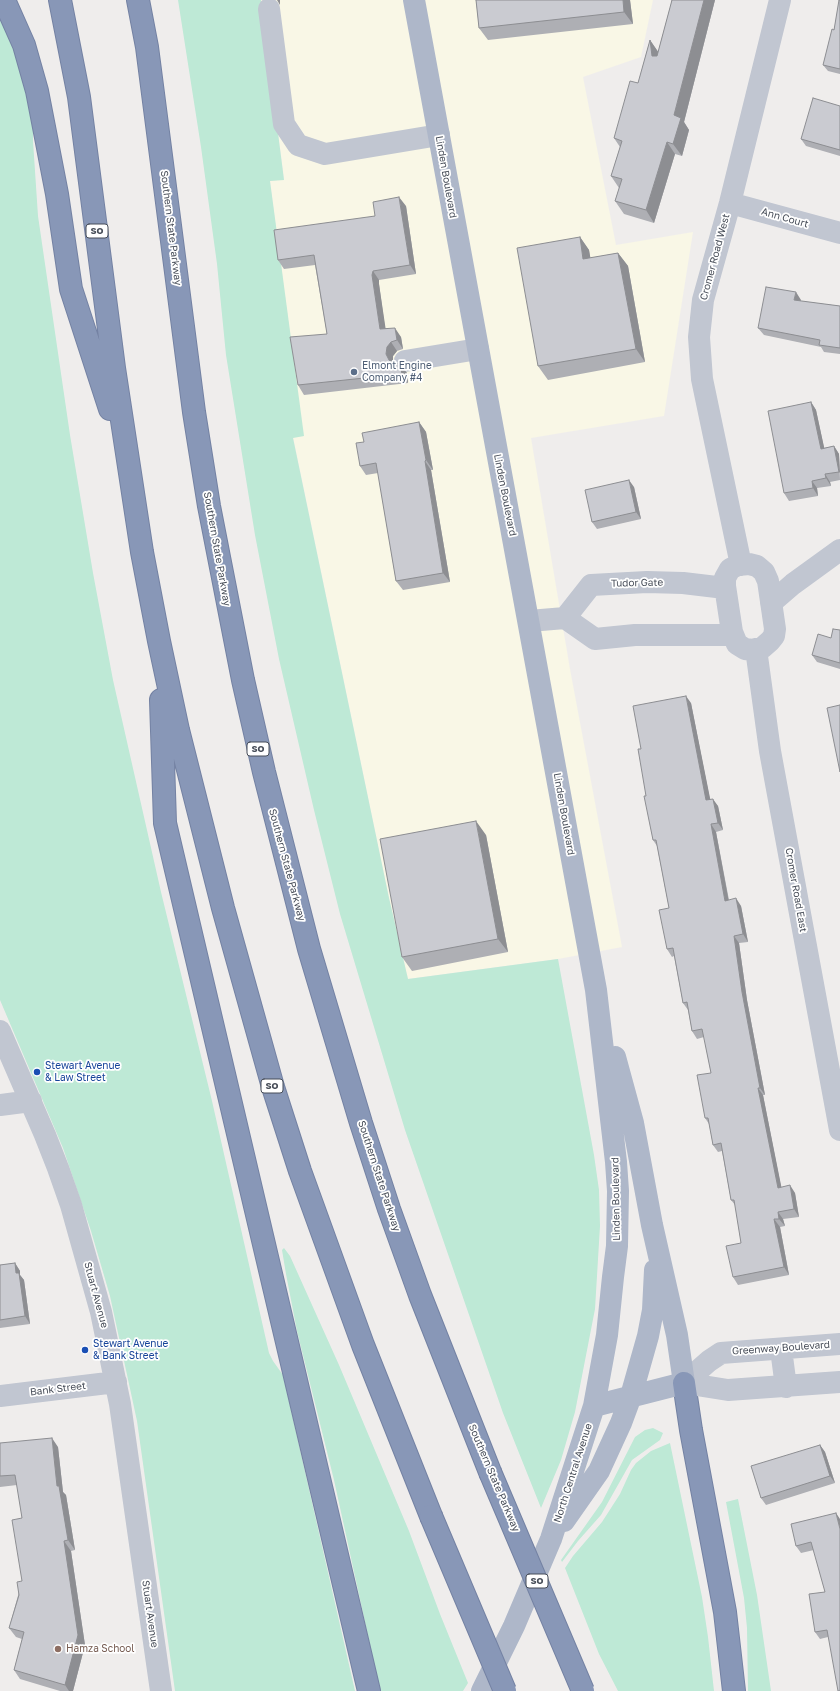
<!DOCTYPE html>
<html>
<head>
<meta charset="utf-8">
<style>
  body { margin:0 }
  canvas { display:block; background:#efedec }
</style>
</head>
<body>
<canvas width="840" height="1691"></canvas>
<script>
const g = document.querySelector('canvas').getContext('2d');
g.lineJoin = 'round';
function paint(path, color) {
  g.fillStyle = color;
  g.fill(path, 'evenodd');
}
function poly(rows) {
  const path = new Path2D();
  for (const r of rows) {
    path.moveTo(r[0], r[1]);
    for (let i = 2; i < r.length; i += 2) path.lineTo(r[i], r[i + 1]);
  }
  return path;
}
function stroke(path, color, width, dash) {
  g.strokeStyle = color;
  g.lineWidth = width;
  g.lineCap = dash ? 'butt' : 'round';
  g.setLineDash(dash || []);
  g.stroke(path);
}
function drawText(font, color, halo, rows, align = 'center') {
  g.font = font + ' "Golos Text",sans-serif';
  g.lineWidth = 3.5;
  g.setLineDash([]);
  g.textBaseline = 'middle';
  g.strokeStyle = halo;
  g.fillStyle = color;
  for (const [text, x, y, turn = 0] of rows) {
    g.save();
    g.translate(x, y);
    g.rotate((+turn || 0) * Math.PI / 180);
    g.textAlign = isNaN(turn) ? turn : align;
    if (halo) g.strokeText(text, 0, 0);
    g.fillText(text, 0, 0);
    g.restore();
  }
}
paint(poly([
  [261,0,653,0,641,57,583,77,616,245,693,232,664,416,531,438,570,669,622,947,558,959,408,979,389,898,293,437,303,436,270,181,284,179]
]), '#f9f7e6');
paint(poly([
  [178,0,261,0,284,180,270,181,304,436,293,438,389,898,408,979,558,959,594,1155,599,1190,600,1226,595,1309,575,1412,561,1460,541,1508,503,1413,405,1130,340,914,314,810,279,659,255,535,226,355,217,264,201,147],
  [0,19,7,32,18,60,33,114,33,141,38,216,70,435,93,573,113,680,161,892,212,1101,269,1353,273,1361,283,1375,355,1691,175,1691,137,1421,110,1296,91,1231,63,1148,0,1000],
  [284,1248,290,1256,339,1365,409,1531,440,1614,468,1683,463,1691,380,1691,334,1480,297,1331,286,1274,282,1250],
  [653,1428,663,1433,660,1440,632,1460,601,1515,578,1541,562,1562,561,1560,602,1502,635,1437,645,1430],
  [670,1443,702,1597,708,1637,714,1691,618,1691,599,1654,565,1568,573,1556,602,1522,620,1494,631,1470,636,1463,651,1451],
  [738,1499,757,1595,771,1691,748,1691,747,1628,744,1598,726,1502]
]), '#bee9d6');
const highway = poly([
  [4,0,24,45,37,91,57,194,71,289,110,409],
  [60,0,79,97,114,368,142,552,159,641,178,730,223,908,273,1087,300,1171,363,1345,431,1516],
  [138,0,147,47,194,412,209,506,243,680,264,772,309,949,361,1123,389,1209,420,1295,490,1472],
  [161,700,165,823,369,1691],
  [684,1383,691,1430,725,1612,734,1691]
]);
stroke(highway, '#7482a3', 24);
stroke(poly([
  [269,9,284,124,298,145,325,154,439,135],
  [730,203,840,233],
  [405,361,478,349],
  [749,564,757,566,764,572,768,581,775,629,774,636,770,641,762,648,753,650,745,649,737,644,732,632,725,586,725,578,730,569,738,565,749,564],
  [741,565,702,379,699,337,703,300,730,203,780,0],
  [771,603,793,584,840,550],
  [565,618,591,585,647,582,683,583,725,588],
  [529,621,565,618,595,639,635,635,733,635],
  [756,649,770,751,840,1130],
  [0,1031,45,1135,58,1168,71,1205,101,1312,120,1404,161,1691],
  [0,1105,31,1101],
  [781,1349,786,1387],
  [684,1383,709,1361,721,1353,840,1344],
  [684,1383,728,1390,840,1382],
  [0,1396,116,1382]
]), '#c1c6d1', 22);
stroke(poly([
  [414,0,596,990,616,1162,618,1191,617,1246,613,1277,607,1335,594,1406,551,1539,514,1626,482,1691],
  [594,1406,684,1383,677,1335,652,1225,633,1123,615,1057],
  [564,1521,599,1471,621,1423,631,1396,648,1336,653,1310,655,1270]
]), '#aeb7c9', 22);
stroke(highway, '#8897b7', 22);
const highwayBridge = poly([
  [490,1472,583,1691],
  [431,1516,505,1691]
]);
stroke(highwayBridge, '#7482a3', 24, []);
stroke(highwayBridge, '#8897b7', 22);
paint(poly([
  [476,0,630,0,633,24,488,40,479,28],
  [672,0,715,0,684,122,689,130,682,156,675,154,654,223,624,214,615,201,619,188,611,176,620,147,614,138,638,83,650,40,658,52],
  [840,0,840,74,828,71,823,65,834,30],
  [840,106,840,156,806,146,801,139],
  [406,206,416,274,379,280,379,284,385,328,401,337,403,349,397,351,393,356,393,363,407,373,408,383,304,395,298,385,327,334,315,265,284,269,278,260,375,216],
  [580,237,589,250,590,258,618,253,628,266,645,362,548,380,538,366],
  [801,300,800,301,840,306,840,354,824,352,821,347,764,335,758,328],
  [811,402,816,410,824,448,834,446,839,454,840,480,830,482,831,486,817,488,818,496,789,501,784,493],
  [419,422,426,432,433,470,431,470,450,582,403,590,396,581,378,473,366,475,360,466,364,442],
  [634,487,641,519,597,529,592,522],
  [840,630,840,669,817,662,812,655,831,638],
  [691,703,710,800,718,806,723,830,716,832,729,900,741,906,748,942,739,943,747,1000,765,1095,763,1095,781,1187,795,1193,799,1217,783,1219,785,1226,780,1227,789,1275,738,1285,733,1277,741,1243,735,1205,731,1200,722,1151,718,1152,713,1145,709,1124,705,1118,711,1073,704,1037,697,1039,692,1031,688,1010,683,1003,674,956,672,957,667,949,669,908,657,846,653,840,646,796,641,749],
  [486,835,508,952,412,971,402,957],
  [15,1263,20,1271,20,1275,24,1280,30,1324,0,1328,0,1265],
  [0,1443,58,1447,63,1492,66,1495,75,1550,71,1551,85,1645,73,1691,60,1691,20,1679,14,1670,22,1639,16,1637,9,1628,22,1581,22,1518,17,1485,0,1487],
  [820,1445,825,1452,835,1483,766,1505,761,1498],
  [836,1513,828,1637,820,1639,815,1632,825,1592,814,1550,801,1553,796,1546]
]), '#aeafb4');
paint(poly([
  [277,0,280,0,280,5],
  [623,0,630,0,633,24,624,12],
  [704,0,715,0,684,122,689,130,682,156,673,144,674,115],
  [650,40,659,53,661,68,652,56],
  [667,142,675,154,654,223,646,210],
  [399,197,406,206,416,274,410,265],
  [580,237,589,250,593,272,583,259],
  [618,253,628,266,645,362,636,349],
  [373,271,379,280,379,284,387,338,380,329,372,275],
  [796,292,801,300,799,307,794,300],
  [395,328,401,337,403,349,397,340],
  [391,342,397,351,393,356,393,363,389,360,386,354,387,347],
  [400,364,407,373,408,383,402,374],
  [811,402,816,410,826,456,821,449],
  [419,422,426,432,433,470,426,460],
  [834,446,839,454,840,473,839,472],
  [425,461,431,470,450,582,443,573],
  [825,474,830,482,831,486,826,478],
  [629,480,634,487,641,519,636,512],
  [812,481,817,488,818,496,813,488],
  [686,696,691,703,712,808,706,800],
  [713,799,718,806,723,830,718,823],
  [476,821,486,835,508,952,498,939],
  [711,824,716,832,730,908,725,901],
  [736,898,741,906,748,942,743,934],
  [734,936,739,943,747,1000,765,1095,760,1088,742,992],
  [758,1088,763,1095,783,1195,778,1188],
  [790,1185,795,1193,799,1217,794,1209],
  [778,1212,783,1219,785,1226,779,1219],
  [774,1219,780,1227,789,1275,784,1267],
  [15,1263,20,1271,20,1275,24,1280,30,1324,25,1316,16,1273],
  [52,1438,58,1447,63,1492,66,1495,75,1550,68,1540,57,1486],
  [820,1445,825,1452,835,1483,830,1476],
  [836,1513,840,1519,840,1529],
  [64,1541,71,1551,85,1645,73,1691,69,1691,65,1685]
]), '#8d8e92');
const building = poly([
  [476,0,623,0,624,12,479,28,476,0],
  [672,0,704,0,674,115,681,118,673,144,667,142,646,210,615,201,622,179,611,176,622,141,614,138,630,81,638,83,650,40,652,56,657,56,672,0],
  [839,0,840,0,840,69,823,65,832,29,834,30,839,0],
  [813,98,840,106,840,150,801,139,813,98],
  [399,197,410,265,373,271,372,275,380,329,395,328,397,340,391,342,387,347,386,354,389,360,394,363,400,364,402,374,298,385,290,337,327,334,314,255,278,260,274,230,375,216,373,202,399,197],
  [580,237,583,259,618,253,636,349,538,366,517,248,580,237],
  [766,287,796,292,794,300,840,306,840,348,819,345,820,340,758,328,766,287],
  [811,402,821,449,834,446,839,472,825,474,826,478,812,481,813,488,784,493,768,411,811,402],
  [419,422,426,460,425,461,443,573,396,581,376,463,360,466,356,443,364,442,362,433,419,422],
  [629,480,636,512,592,522,585,490,629,480],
  [833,629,840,630,840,663,812,655,818,634,831,638,833,629],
  [686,696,706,800,713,799,718,823,711,824,725,901,736,898,743,934,734,936,742,992,760,1088,758,1088,778,1188,790,1185,794,1209,778,1212,779,1219,774,1219,784,1267,733,1277,726,1246,741,1243,734,1200,731,1200,721,1143,713,1145,708,1118,705,1118,697,1075,711,1073,702,1029,692,1031,687,1002,683,1003,673,948,667,949,659,910,669,908,656,840,653,840,644,796,646,796,638,749,641,749,633,706,686,696],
  [840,705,840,772,827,708,840,705],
  [476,821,498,939,402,957,380,839,476,821],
  [15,1263,16,1273,19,1273,25,1316,0,1320,0,1265,15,1263],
  [52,1438,57,1486,59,1486,68,1540,64,1541,78,1635,65,1685,14,1670,24,1632,9,1628,19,1595,17,1582,22,1581,12,1520,22,1518,15,1475,0,1476,0,1443,52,1438],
  [820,1445,830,1476,761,1498,751,1466,820,1445],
  [836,1513,840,1529,840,1691,838,1691,827,1630,815,1632,809,1594,825,1592,811,1542,796,1546,791,1524,836,1513]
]);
paint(building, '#cacbd1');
stroke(building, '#8d8e92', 1);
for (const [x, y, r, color] of [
  [354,372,4,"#5c6f8a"],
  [37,1072,4,"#1a4fb4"],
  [85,1350,4,"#1a4fb4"],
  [58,1649,4,"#8d6e63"]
]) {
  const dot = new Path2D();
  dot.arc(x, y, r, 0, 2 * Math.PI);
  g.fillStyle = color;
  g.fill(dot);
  stroke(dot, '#fff', 1.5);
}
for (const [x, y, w] of [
  [97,231,22],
  [258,749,22],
  [272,1086,22],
  [537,1581,22]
]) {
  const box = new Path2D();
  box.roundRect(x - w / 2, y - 7, w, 14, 3);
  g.fillStyle = '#fff';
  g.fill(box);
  stroke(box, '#474d58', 1);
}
drawText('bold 9px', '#474d58', null, [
  ["SO",97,231],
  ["SO",258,749],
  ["SO",272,1086],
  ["SO",537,1581]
]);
drawText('10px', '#474d58', '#fff', [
  ["Linden Boulevard",446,177,80],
  ["Ann Court",785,218,16],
  ["Southern State Parkway",171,228,83],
  ["Cromer Road West",715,257,-75],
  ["Linden Boulevard",505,495,79],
  ["Southern State Parkway",217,549,80],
  ["Tudor Gate",637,583,-1],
  ["Linden Boulevard",564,814,80],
  ["Southern State Parkway",287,865,75],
  ["Cromer Road East",796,890,80],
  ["Southern State Parkway",379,1176,72],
  ["Linden Boulevard",616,1199,-91],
  ["Stuart Avenue",96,1295,75],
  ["Greenway Boulevard",781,1348,-4],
  ["Bank Street",58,1389,-7],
  ["North Central Avenue",573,1473,-72],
  ["Southern State Parkway",494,1478,67],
  ["Stuart Avenue",150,1614,82]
]);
drawText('10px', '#4e5e75', '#fff', [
  ["Elmont Engine",362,366],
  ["Company #4",362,378]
], 'left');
drawText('10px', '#164399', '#fff', [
  ["Stewart Avenue",45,1066],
  ["& Law Street",45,1078],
  ["Stewart Avenue",93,1344],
  ["& Bank Street",93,1356]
], 'left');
drawText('10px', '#785e54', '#fff', [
  ["Hamza School",66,1649]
], 'left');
</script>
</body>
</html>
